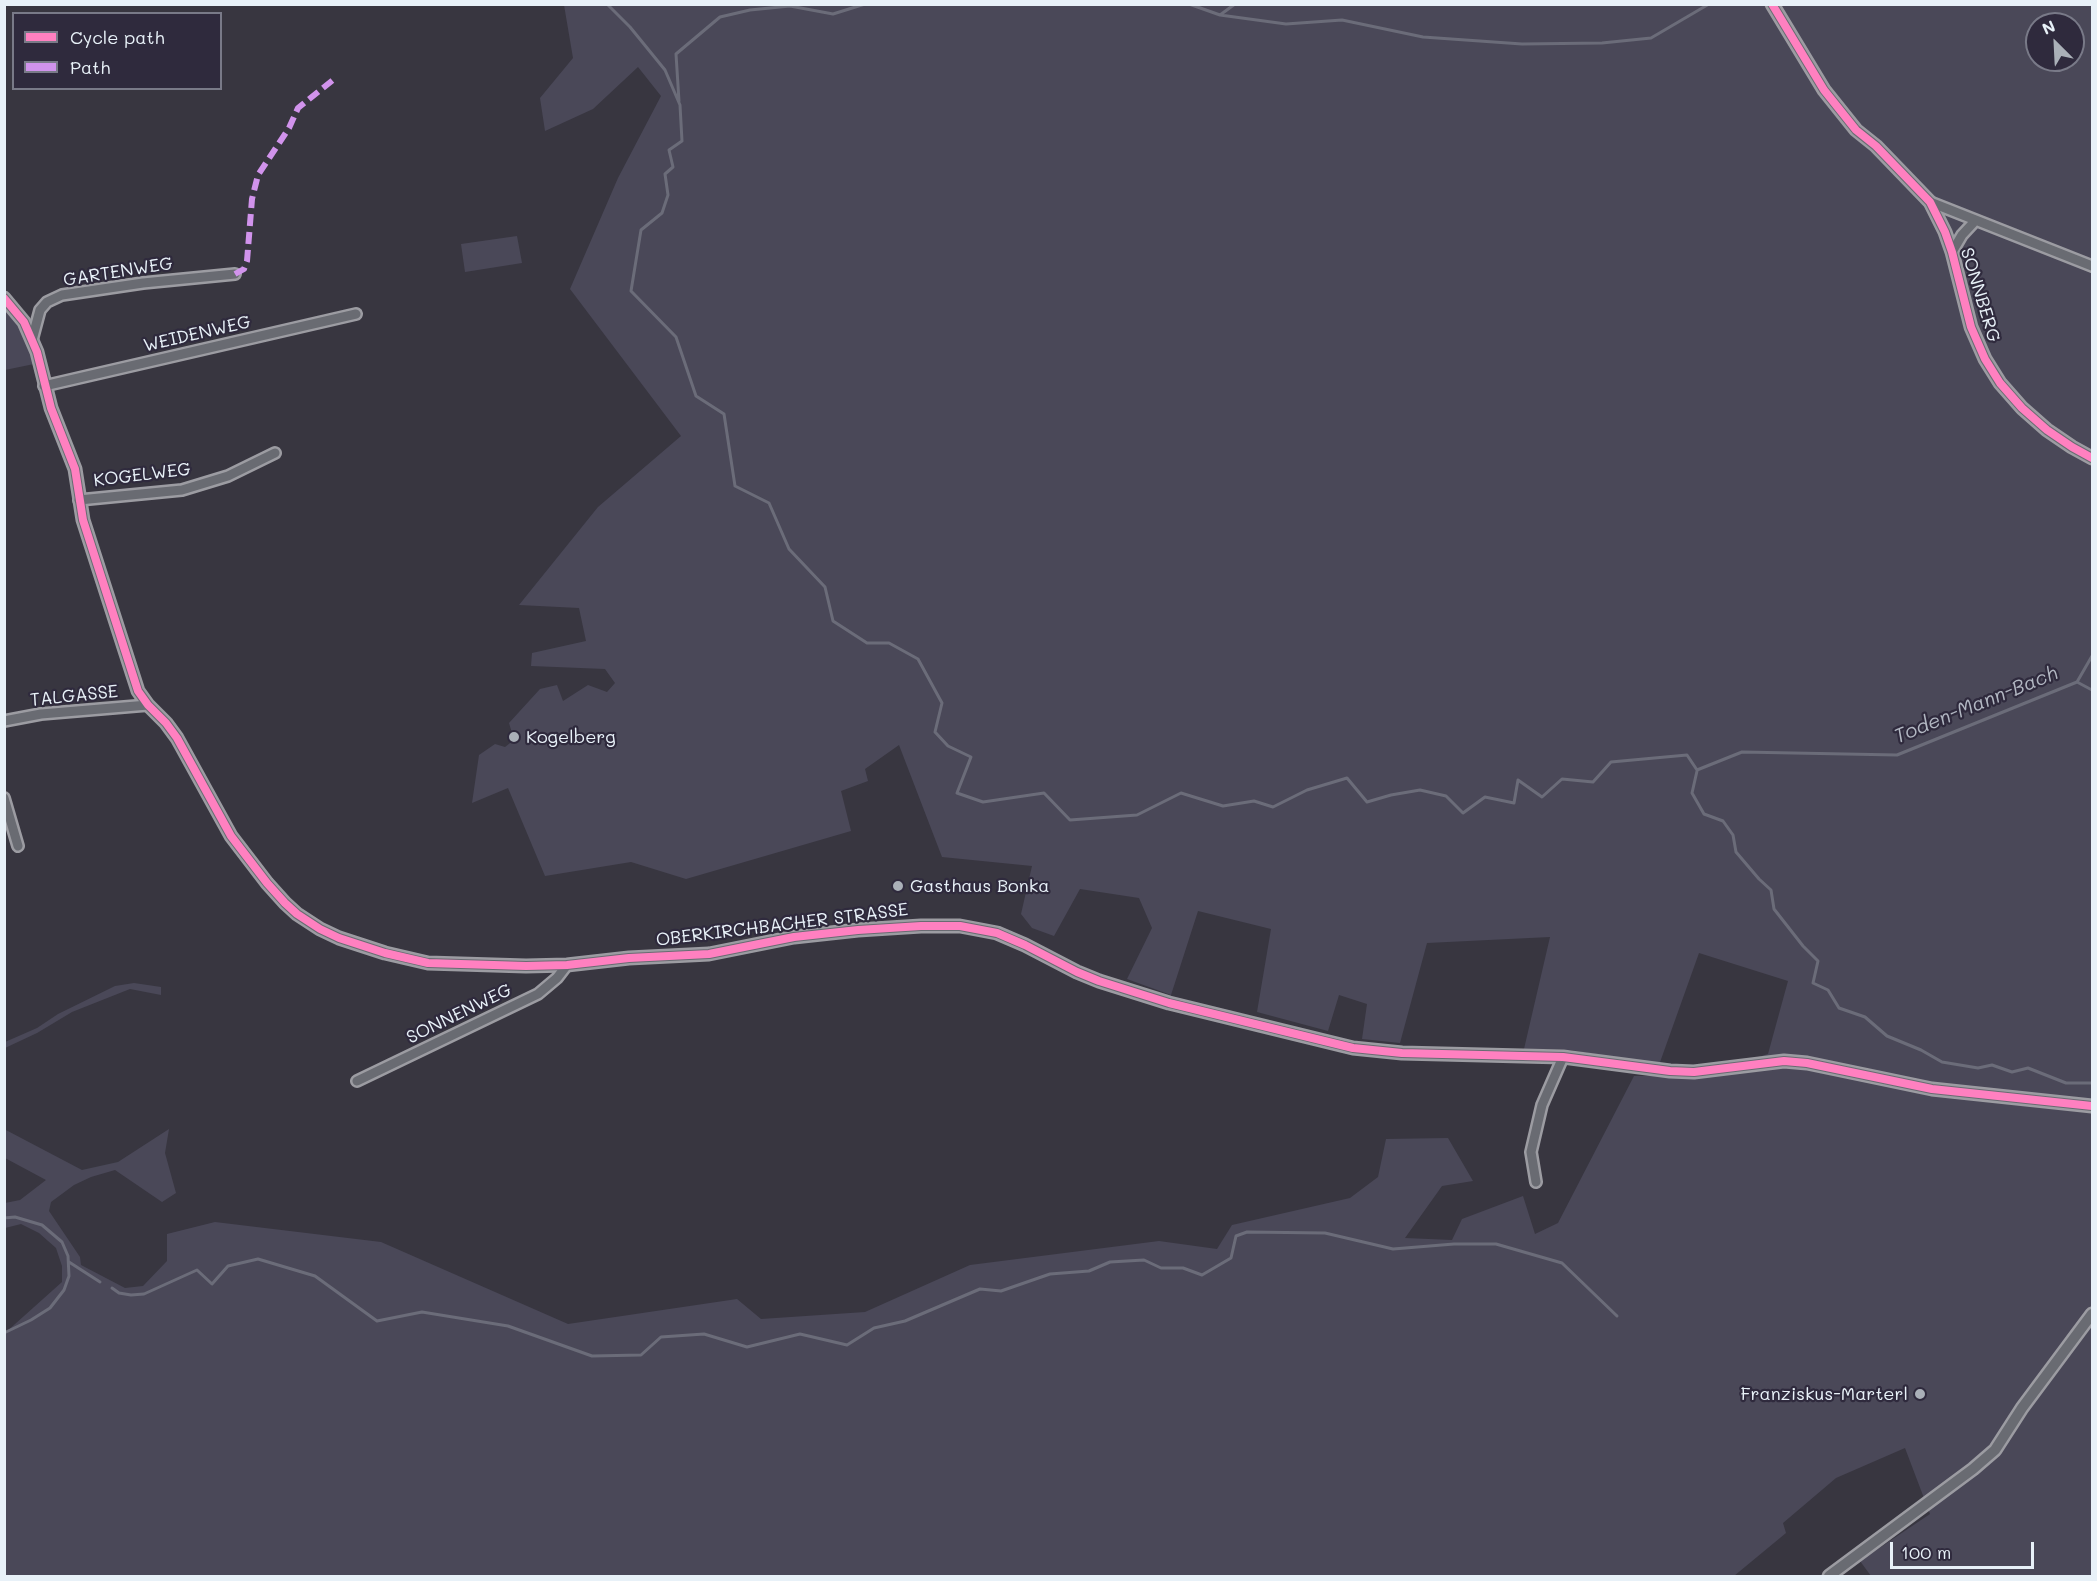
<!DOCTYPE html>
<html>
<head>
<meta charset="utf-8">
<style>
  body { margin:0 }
  #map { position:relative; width:2097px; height:1581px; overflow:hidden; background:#383640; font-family:Mali,sans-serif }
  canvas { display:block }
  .frame { position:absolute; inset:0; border:6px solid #e8f1f8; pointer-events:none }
  .legend { position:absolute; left:12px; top:12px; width:210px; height:78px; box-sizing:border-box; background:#2f2a3d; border:2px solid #797a88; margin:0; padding:8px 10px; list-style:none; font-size:18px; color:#e8f1f8 }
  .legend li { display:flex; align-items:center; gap:12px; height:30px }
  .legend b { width:30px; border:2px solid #797a88 }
  .north { position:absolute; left:2025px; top:12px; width:60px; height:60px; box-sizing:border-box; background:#2f2a3d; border:2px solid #797a88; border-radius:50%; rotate:336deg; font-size:16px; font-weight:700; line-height:24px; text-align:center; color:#e8f1f8 }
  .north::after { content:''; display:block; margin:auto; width:21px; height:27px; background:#aab0b8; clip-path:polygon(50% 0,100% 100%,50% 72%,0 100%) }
  .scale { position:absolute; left:1890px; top:1542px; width:144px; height:27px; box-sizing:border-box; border:3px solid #e8f1f8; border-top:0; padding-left:8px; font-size:18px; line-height:21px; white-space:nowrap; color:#e8f1f8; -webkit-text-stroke:4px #2f2a3d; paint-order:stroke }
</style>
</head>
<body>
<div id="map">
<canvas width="2097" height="1581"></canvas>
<div class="frame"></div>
<ul class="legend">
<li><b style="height:8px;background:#ff80c0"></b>Cycle path</li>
<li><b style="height:8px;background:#d193ec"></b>Path</li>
</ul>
<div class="north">N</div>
<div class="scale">100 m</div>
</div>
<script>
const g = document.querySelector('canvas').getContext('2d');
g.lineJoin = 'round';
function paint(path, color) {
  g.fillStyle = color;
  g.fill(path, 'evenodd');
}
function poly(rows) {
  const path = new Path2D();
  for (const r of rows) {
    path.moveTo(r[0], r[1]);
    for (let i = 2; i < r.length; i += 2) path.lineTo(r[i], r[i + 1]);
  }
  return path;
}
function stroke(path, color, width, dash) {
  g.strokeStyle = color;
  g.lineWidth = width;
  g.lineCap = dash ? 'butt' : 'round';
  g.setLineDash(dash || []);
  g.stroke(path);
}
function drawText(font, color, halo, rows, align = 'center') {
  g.font = font + ' Mali,sans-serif';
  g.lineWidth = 4.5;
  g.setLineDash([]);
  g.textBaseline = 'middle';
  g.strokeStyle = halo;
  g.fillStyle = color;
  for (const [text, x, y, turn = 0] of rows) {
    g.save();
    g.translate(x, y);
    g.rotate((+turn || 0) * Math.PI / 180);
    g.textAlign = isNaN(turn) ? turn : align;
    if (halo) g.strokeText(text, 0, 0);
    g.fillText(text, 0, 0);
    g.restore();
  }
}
paint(poly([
  [564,5,2092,5,2092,1576,1871,1576,1860,1561,1930,1514,1905,1448,1836,1478,1783,1523,1786,1533,1734,1576,5,1576,5,1333,62,1282,62,1266,56,1248,39,1233,21,1224,5,1228,5,1203,20,1200,46,1180,5,1158,4,1129,82,1170,118,1162,169,1129,165,1153,176,1193,162,1202,115,1170,91,1177,74,1185,51,1202,49,1211,80,1257,81,1265,125,1288,143,1286,167,1261,167,1234,215,1222,381,1242,568,1324,737,1299,761,1319,865,1312,970,1265,1159,1241,1217,1249,1232,1225,1350,1198,1378,1177,1386,1139,1448,1138,1473,1181,1442,1186,1405,1238,1452,1240,1462,1219,1523,1196,1535,1234,1558,1223,1634,1076,1696,1076,1768,1054,1788,981,1699,953,1659,1065,1570,1050,1524,1049,1550,937,1427,943,1400,1043,1362,1039,1367,1004,1339,995,1328,1031,1257,1012,1271,929,1198,911,1171,995,1127,979,1152,928,1139,898,1080,889,1054,936,1032,928,1021,914,1032,866,942,857,899,745,865,769,868,781,841,791,851,831,686,879,631,862,545,876,508,788,472,803,479,755,495,744,505,747,514,740,509,723,540,689,557,685,563,701,588,685,607,692,615,683,605,669,531,666,532,653,586,641,579,608,519,605,598,507,681,436,570,289,618,178,661,96,638,67,593,109,545,131,540,98,573,58],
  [2037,24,2073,24,2073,60,2037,60],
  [517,236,522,263,465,272,461,244],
  [4,308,15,319,28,343,34,364,5,370],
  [134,983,161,987,161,995,130,989,72,1012,37,1033,5,1048,5,1042,37,1028,58,1014,115,986]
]), '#4a4858');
stroke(poly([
  [607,4,630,27,665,70,680,105,682,141,669,150,673,167,665,174,668,195,662,213,641,230,631,291,676,337,696,396,724,414,735,486,769,503,789,549,825,587,833,621,867,643,889,643,918,659,942,703,935,732,948,746,971,757,957,793,983,802,1044,793,1070,820,1137,815,1181,793,1223,806,1254,801,1273,807,1307,790,1347,778,1367,802,1391,795,1420,790,1446,796,1463,813,1485,797,1514,803,1518,780,1542,797,1562,779,1593,782,1611,762,1687,755,1697,770,1742,752,1897,755,2077,682,2092,690],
  [1189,4,1220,15,1286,24,1342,20,1423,37,1522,44,1602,43,1651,38,1709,4],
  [1220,15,1235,4],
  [679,101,676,54,720,17,750,10,790,6,833,14,865,4],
  [2077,682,2092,656],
  [1697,771,1692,793,1704,814,1723,821,1733,835,1736,852,1759,879,1771,890,1774,909,1803,946,1818,961,1813,983,1828,990,1839,1008,1865,1017,1887,1036,1921,1050,1942,1062,1978,1068,1992,1065,2012,1072,2028,1068,2066,1083,2092,1083],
  [4,1218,15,1217,42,1225,62,1242,68,1256,69,1276,64,1290,50,1308,31,1320,4,1333],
  [69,1262,100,1282],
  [112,1288,119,1293,131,1295,144,1294,197,1270,212,1284,228,1266,258,1259,315,1276,377,1321,422,1312,508,1326,592,1356,641,1355,661,1337,704,1334,747,1347,800,1334,847,1345,874,1328,905,1321,980,1289,1001,1291,1050,1274,1089,1271,1110,1262,1144,1260,1161,1268,1183,1268,1202,1275,1231,1258,1236,1236,1247,1232,1325,1233,1393,1249,1454,1244,1496,1244,1562,1263,1617,1316]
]), '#6b6c79', 3);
const minor = poly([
  [1930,202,2092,266],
  [1952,252,1962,235,1975,221],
  [32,340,40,310,47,302,62,295,143,283,235,274],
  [44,386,356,314],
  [79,500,182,490,228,476,275,453],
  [4,721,41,714,148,705],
  [4,798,18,846],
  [357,1081,538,994,557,978,567,965],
  [1536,1182,1531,1152,1542,1105,1563,1057]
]);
const tertiary = poly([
  [1772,4,1824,90,1856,130,1876,146,1930,202,1945,232,1952,252,1971,327,1985,359,2000,383,2022,408,2047,430,2072,447,2092,458],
  [4,298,24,322,37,352,51,408,75,469,83,520,138,691,148,705,166,723,177,738,231,836,267,883,285,903,297,914,320,929,339,938,385,953,428,963,526,966,567,965,629,958,709,954,794,937,858,930,921,926,960,926,997,933,1025,945,1077,972,1099,981,1169,1003,1353,1048,1402,1053,1563,1057,1670,1071,1694,1072,1784,1061,1807,1063,1932,1089,2092,1106],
  [1829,1576,1973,1469,1995,1450,2022,1408,2092,1314]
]);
stroke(minor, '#9c9ca2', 14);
stroke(tertiary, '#9c9ca2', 15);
stroke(minor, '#696b72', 9);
stroke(tertiary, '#696b72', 10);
stroke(poly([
  [235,274,244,269,247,261,252,199,258,175,289,128,298,108,333,80]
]), '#d193ec', 6, [12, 6]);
stroke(poly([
  [1772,4,1824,90,1856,130,1876,146,1930,202,1945,232,1952,252,1971,327,1985,359,2000,383,2022,408,2047,430,2072,447,2092,458],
  [4,298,24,322,37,352,51,408,75,469,83,520,138,691,148,705,166,723,177,738,231,836,267,883,285,903,297,914,320,929,339,938,385,953,428,963,526,966,567,965,629,958,709,954,794,937,858,930,921,926,960,926,997,933,1025,945,1077,972,1099,981,1169,1003,1353,1048,1402,1053,1563,1057,1670,1071,1694,1072,1784,1061,1807,1063,1932,1089,2092,1106]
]), '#ff80c0', 8);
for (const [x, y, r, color] of [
  [514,737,6,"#aab0b8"],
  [898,886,6,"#aab0b8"],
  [1920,1394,6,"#aab0b8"]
]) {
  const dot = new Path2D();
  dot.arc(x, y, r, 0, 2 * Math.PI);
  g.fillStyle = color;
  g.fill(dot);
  stroke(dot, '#2f2a3d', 2);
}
drawText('18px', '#e8f1f8', '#2f2a3d', [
  ["GARTENWEG",118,272,-9],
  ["SONNBERG",1980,295,73],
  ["WEIDENWEG",197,334,-13],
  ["KOGELWEG",142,475,-7],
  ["TALGASSE",74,696,-6],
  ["OBERKIRCHBACHER STRASSE",782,925,-7],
  ["SONNENWEG",459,1014,-26]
]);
drawText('18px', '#e8f1f8', '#2f2a3d', [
  ["Kogelberg",526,737],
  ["Gasthaus Bonka",910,886],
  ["Franziskus-Marterl",1908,1394,"right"]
], 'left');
drawText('italic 20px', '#b2b7c2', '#2f2a3d', [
  ["Toden-Mann-Bach",1976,705,-22]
]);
</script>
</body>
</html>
